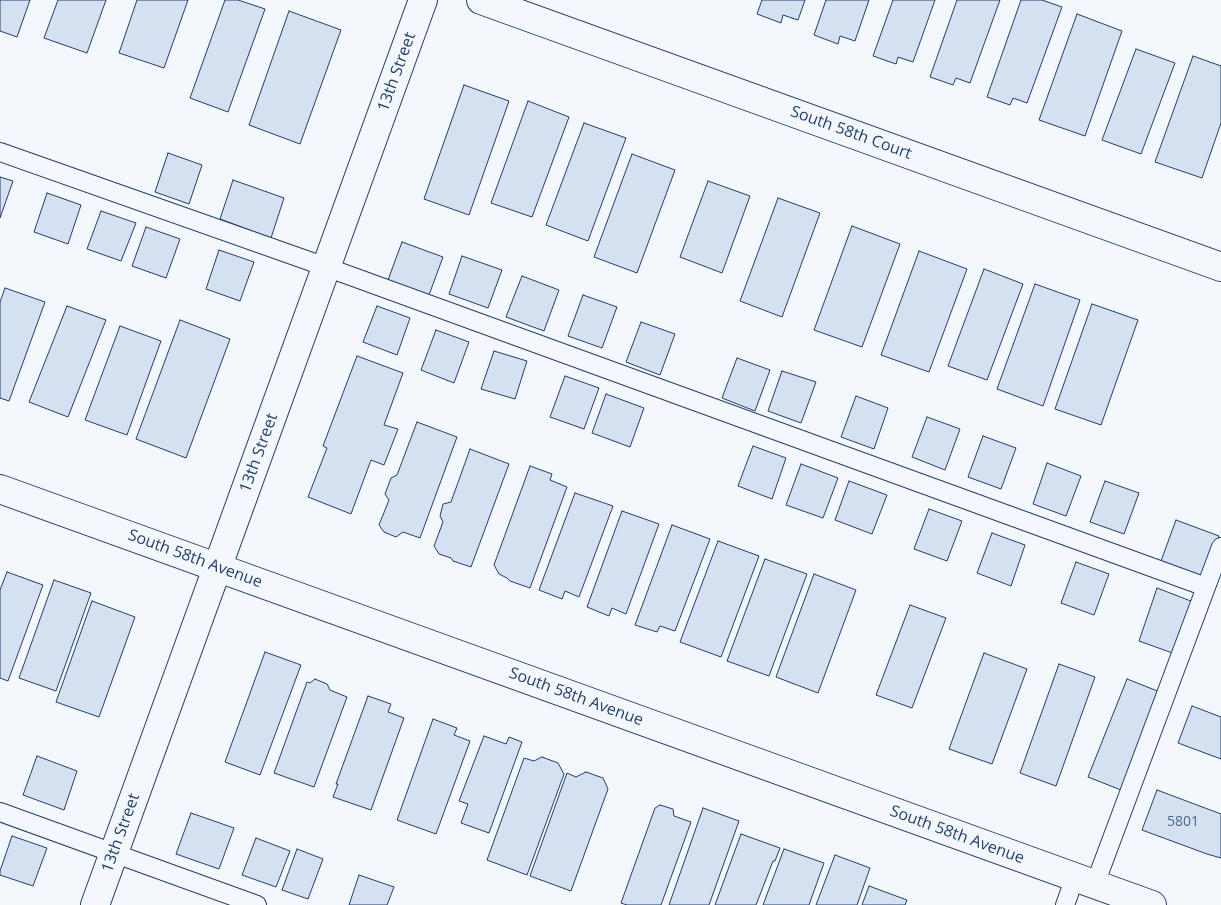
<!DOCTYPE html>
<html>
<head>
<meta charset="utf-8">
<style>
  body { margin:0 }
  canvas { display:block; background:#f4f7fb }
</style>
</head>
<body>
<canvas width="1221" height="905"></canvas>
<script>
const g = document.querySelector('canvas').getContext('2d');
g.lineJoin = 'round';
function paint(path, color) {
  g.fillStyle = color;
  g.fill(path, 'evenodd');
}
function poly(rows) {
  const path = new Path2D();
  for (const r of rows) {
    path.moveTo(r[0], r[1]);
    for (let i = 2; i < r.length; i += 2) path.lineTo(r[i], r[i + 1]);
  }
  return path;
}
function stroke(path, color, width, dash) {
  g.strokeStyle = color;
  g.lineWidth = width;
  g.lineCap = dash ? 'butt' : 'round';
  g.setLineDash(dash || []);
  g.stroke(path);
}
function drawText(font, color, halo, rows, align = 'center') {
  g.font = font + ' "Open Sans",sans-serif';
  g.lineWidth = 4;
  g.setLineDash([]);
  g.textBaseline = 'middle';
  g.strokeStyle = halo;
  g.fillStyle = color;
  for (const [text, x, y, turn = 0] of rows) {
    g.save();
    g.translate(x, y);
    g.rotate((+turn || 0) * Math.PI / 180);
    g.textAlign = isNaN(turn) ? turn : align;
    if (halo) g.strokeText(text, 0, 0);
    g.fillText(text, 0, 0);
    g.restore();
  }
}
const building = poly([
  [0,0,30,0,17,37,0,31,0,0],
  [58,0,106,0,87,53,44,38,58,0],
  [137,0,188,0,164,68,119,53,137,0],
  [225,0,238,0,265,9,228,112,190,98,225,0],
  [762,0,805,0,798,20,783,15,781,23,757,14,762,0],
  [826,0,869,0,855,41,840,36,838,44,814,35,826,0],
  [893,0,935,0,913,62,898,57,896,64,873,56,893,0],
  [957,0,1000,0,970,83,956,78,953,85,930,77,957,0],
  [1021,0,1042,0,1062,7,1027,103,1013,98,1010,105,987,97,1021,0],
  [289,11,341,30,300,144,249,125,289,11],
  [1077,14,1122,31,1085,136,1039,120,1077,14],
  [1136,49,1175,63,1141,154,1102,140,1136,49],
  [1193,56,1221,66,1221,123,1202,178,1155,162,1193,56],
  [464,85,509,101,469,215,424,199,464,85],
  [528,101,569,117,532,217,491,203,528,101],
  [584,123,626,138,588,241,546,225,584,123],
  [168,153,202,165,189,204,155,192,168,153],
  [632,154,675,170,637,273,594,257,632,154],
  [0,177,13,181,0,218,0,177],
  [233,180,284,198,271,238,220,219,233,180],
  [708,181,750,196,722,273,680,257,708,181],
  [47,193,81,205,68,244,34,232,47,193],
  [778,198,820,213,782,317,740,301,778,198],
  [101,211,136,223,121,261,87,249,101,211],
  [852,226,900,244,862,347,814,330,852,226],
  [146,227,180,239,166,278,132,266,146,227],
  [402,242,443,257,429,295,388,280,402,242],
  [219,250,254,262,240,301,206,289,219,250],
  [919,251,967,269,929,372,881,355,919,251],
  [462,256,502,270,488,308,449,294,462,256],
  [984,269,1023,284,987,380,948,366,984,269],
  [522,276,559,290,544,331,506,317,522,276],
  [1035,284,1080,300,1043,406,997,389,1035,284],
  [5,288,45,302,9,401,0,398,0,302,5,288],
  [583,295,617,307,602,348,568,336,583,295],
  [1092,304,1138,320,1101,425,1055,409,1092,304],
  [67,306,106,320,68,417,29,402,67,306],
  [377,306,410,318,397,355,363,342,377,306],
  [180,320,230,339,186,458,136,439,180,320],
  [641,322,675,334,660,375,626,362,641,322],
  [120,326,161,341,127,435,85,420,120,326],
  [436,330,469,342,454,383,421,370,436,330],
  [494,351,527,361,515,399,481,389,494,351],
  [357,356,403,373,384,425,398,429,384,465,371,460,351,514,308,497,327,448,323,446,357,356],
  [737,358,770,370,755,411,722,398,737,358],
  [782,371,816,382,801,423,768,411,782,371],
  [565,376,599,388,584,429,550,417,565,376],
  [606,394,644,408,630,447,592,433,606,394],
  [856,396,888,408,874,449,841,437,856,396],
  [927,417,960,429,945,470,912,457,927,417],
  [417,422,457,437,420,538,403,532,396,537,384,532,379,525,389,500,385,494,391,478,397,475,417,422],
  [983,436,1016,448,1001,489,968,477,983,436],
  [753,446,786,458,772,499,738,486,753,446],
  [470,449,509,464,471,567,453,561,451,558,439,554,434,546,443,522,440,516,443,504,451,502,470,449],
  [1047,463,1081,476,1066,516,1033,504,1047,463],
  [801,464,838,478,823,518,786,505,801,464],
  [530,466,552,474,550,480,567,487,530,588,510,581,507,578,499,574,494,565,530,466],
  [849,481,887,495,872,534,835,520,849,481],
  [1105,481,1139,493,1124,534,1090,522,1105,481],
  [575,493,613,506,579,597,565,591,562,599,539,590,575,493],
  [929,509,962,521,947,561,914,549,929,509],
  [622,511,659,524,626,614,612,608,609,616,587,607,622,511],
  [1176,520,1219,536,1204,577,1161,561,1176,520],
  [672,525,710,539,675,631,660,626,657,632,635,625,672,525],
  [992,533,1025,545,1011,586,977,573,992,533],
  [718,541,759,556,721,657,680,642,718,541],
  [765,559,807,574,769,676,727,661,765,559],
  [1076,562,1109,574,1094,615,1061,603,1076,562],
  [7,572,43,585,8,681,0,678,0,590,7,572],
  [814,574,856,590,818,693,776,677,814,574],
  [54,580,91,593,56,691,19,678,54,580],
  [1157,588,1196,603,1178,655,1139,641,1157,588],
  [92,601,135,617,99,717,56,702,92,601],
  [910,605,946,618,912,708,876,695,910,605],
  [265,652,301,665,260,775,225,762,265,652],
  [984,653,1027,669,992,764,949,749,984,653],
  [1059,664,1095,677,1056,786,1020,773,1059,664],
  [315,679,327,684,330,690,347,697,314,787,274,773,307,682,310,683,315,679],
  [1127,679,1165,694,1126,792,1088,777,1127,679],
  [368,696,391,704,388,712,404,718,371,810,333,797,338,784,336,784,368,696],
  [1192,706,1221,717,1221,759,1178,743,1192,706],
  [433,719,457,728,454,735,470,741,436,834,397,820,433,719],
  [484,736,506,744,509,737,522,742,489,833,461,823,468,804,459,801,484,736],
  [37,756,77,771,64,810,23,795,37,756],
  [542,757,558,763,564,774,527,875,487,860,524,758,534,761,542,757],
  [586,772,603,778,608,789,571,891,530,876,567,773,576,777,586,772],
  [1157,790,1221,814,1221,858,1207,854,1142,830,1157,790],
  [660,805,673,809,674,816,691,822,661,905,627,905,621,903,655,808,660,805],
  [703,808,739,821,709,905,669,905,703,808],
  [191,813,234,828,219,869,176,854,191,813],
  [741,834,780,848,775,861,773,861,756,905,715,905,741,834],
  [12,836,47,848,33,886,0,875,0,871,12,836],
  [256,838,290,851,276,887,242,875,256,838],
  [297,849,323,859,308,899,282,890,297,849],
  [784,849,824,863,809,905,763,905,784,849],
  [835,855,870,868,857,905,816,905,835,855],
  [359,875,394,887,387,905,349,905,359,875],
  [869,886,907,900,905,905,862,905,869,886]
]);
paint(building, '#d5e0f0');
stroke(building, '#1d3f73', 1);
const service = poly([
  [0,152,326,267,1206,587],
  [0,812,257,905],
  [1095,884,1221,547],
  [1065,905,1075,877]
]);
const minor = poly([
  [481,0,1221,267],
  [0,489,1152,905],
  [95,905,423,0]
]);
stroke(service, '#1d3f73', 20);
stroke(minor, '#1d3f73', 30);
stroke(service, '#f4f7fb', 18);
stroke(minor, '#f4f7fb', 28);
drawText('14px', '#4b6792', null, [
  ["5801",1183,822]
]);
drawText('16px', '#1d3f73', '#f4f7fb', [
  ["13th Street",397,72,-70],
  ["South 58th Court",851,133,20],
  ["13th Street",259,453,-70],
  ["South 58th Avenue",195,559,20],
  ["South 58th Avenue",576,697,20],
  ["13th Street",121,833,-70],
  ["South 58th Avenue",957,835,20]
]);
</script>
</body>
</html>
